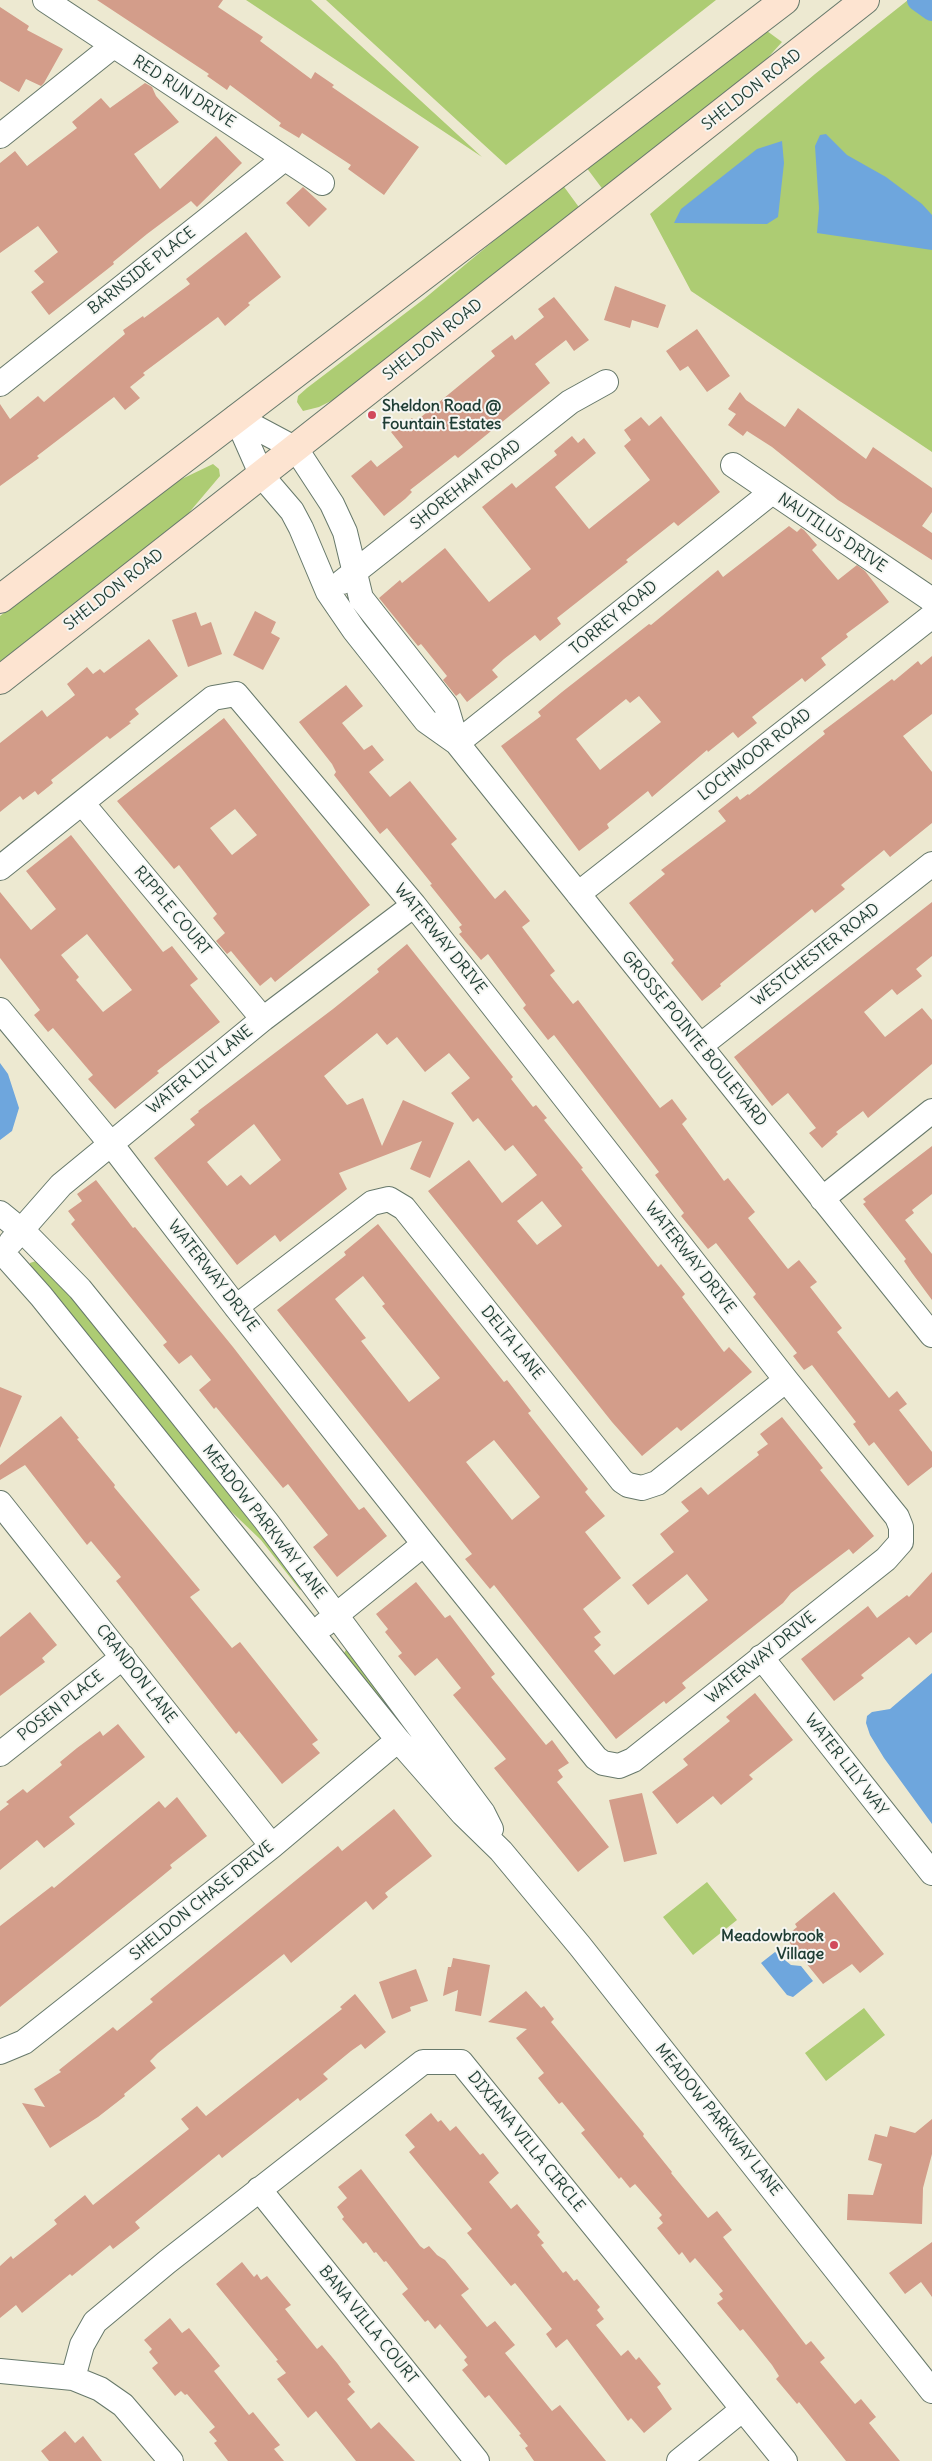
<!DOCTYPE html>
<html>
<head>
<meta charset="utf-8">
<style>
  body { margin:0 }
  canvas { display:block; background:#ede9d1 }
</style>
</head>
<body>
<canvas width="932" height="2461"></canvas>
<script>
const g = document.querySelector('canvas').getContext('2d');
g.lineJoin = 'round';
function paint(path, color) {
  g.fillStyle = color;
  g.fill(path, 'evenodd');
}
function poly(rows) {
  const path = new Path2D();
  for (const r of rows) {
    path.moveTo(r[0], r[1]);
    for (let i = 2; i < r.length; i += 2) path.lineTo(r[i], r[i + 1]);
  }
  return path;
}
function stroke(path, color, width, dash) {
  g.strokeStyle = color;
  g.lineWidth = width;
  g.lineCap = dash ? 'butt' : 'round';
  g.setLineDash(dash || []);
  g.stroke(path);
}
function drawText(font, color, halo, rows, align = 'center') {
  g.font = font + ' Delius,sans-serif';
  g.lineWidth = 4;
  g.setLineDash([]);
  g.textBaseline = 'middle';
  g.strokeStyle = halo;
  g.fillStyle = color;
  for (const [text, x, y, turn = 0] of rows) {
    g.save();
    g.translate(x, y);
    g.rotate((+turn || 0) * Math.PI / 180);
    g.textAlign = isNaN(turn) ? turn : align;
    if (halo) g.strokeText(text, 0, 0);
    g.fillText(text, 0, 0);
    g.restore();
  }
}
paint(poly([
  [246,0,311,0,482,157],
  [326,0,716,0,506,165],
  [908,0,932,0,932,452,691,291,650,214,815,74],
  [767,31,782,42,764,62,604,191,586,167,741,47,753,43],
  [562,184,581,210,343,395,319,407,303,411,297,402,298,396,307,388,424,299],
  [213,464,219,469,220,476,187,515,0,664,0,616,163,488],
  [36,1261,59,1283,93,1323,303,1588,300,1590,261,1540,215,1496,30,1268,30,1263],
  [346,1650,351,1651,471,1813,343,1655],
  [707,1882,737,1920,693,1955,663,1917],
  [864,2008,885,2035,826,2081,805,2053]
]), '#adcc73');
paint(poly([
  [826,134,847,155,886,177,922,204,932,215,932,250,817,233,819,208,815,146,820,135],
  [782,141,784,163,778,217,767,224,674,223,681,209,757,149],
  [0,1063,8,1074,19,1108,12,1131,0,1140],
  [932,1673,932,1824,884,1758,870,1735,866,1723,867,1716,872,1712,890,1709],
  [775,1952,791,1965,801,1966,813,1981,793,1997,787,1995,761,1963]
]), '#6ea6dd');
stroke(poly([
  [918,0,932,10]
]), '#6ea6dd', 22);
paint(poly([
  [97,0,223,0,218,7,263,37,260,41,311,79,315,72,334,85,332,87,419,147,384,195,348,169,351,165,302,133,299,138,279,126,281,123,230,85,227,90,207,76,209,74],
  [0,7,29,26,27,30,63,49,44,83,41,86,26,79,19,92,0,81],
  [145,83,152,87,156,96,179,122,134,154,160,189,216,136,242,163,197,207,191,201,147,234,113,262,114,264,49,315,31,292,44,282,34,271,58,252,38,226,0,253,0,163,15,151,27,166,77,128,72,122,101,98,110,108],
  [303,187,327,209,309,227,286,203],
  [246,232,281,277,248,303,250,305,225,326,218,317,143,373,145,375,130,387,140,398,125,410,114,397,37,456,39,458,0,486,0,404,10,419,38,396,44,402,125,334,123,330,143,316,144,318,190,284,186,279],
  [615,286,666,305,658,328,632,320,630,328,604,320],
  [554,297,589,340,574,351,566,340,535,364,550,383,458,458,455,455,410,490,412,492,405,499,384,516,351,476,371,460,377,467,403,447,391,432,412,418,415,422,495,356,491,351,512,335,515,340,544,317,538,309],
  [697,329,730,376,707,392,688,366,680,371,666,351],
  [740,392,746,400,785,427,798,408,866,459,873,447,932,488,932,512,922,526,932,533,932,560,838,500,772,447,747,431,743,436,728,425,736,414,728,409],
  [661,416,720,492,678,526,674,522,626,560,628,562,557,618,561,624,540,641,535,635,504,659,492,670,498,677,467,702,460,693,456,696,443,680,447,676,421,644,418,646,379,598,400,580,402,583,445,548,489,602,531,569,482,507,512,483,516,488,557,455,554,451,572,436,578,443,584,438,596,453,555,487,589,529,650,480,624,446,631,440,624,430,641,417,649,426],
  [789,526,797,532,801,528,804,530,817,545,812,550,838,580,857,565,865,571,889,602,846,634,848,637,821,658,826,665,805,682,802,678,752,717,757,723,738,738,733,732,708,752,707,750,652,797,648,791,607,824,609,828,579,851,501,746,541,716,538,712,562,692,649,624,651,625,718,570,723,577],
  [639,696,661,722,600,770,576,739,626,699,630,703],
  [255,611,276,622,271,633,280,638,263,670,233,655],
  [196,612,201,626,211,622,222,654,188,667,172,620],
  [149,639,178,676,135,709,139,714,129,722,131,723,110,739,107,736,51,780,53,783,38,795,35,791,23,800,20,796,0,812,0,743,42,710,47,717,75,695,67,684,87,667,93,674,100,669,104,673],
  [932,656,932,714,903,736,932,772,932,823,890,857,884,850,841,885,845,889,815,913,812,909,720,984,721,986,702,1001,671,963,674,960,629,903,665,874,661,870,726,821,718,811,737,796,740,800,748,794,749,795,825,734,823,731,855,707,892,679,894,681,918,661,921,665],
  [346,685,363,706,342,723,364,750,372,745,384,760,369,772,390,797,410,781,457,839,451,844,495,899,505,890,530,921,522,927,555,971,550,975,573,1004,578,1000,660,1108,672,1099,687,1119,682,1124,724,1181,728,1178,755,1212,748,1218,788,1269,799,1260,817,1282,810,1287,842,1328,837,1332,889,1398,897,1391,907,1404,899,1410,932,1452,932,1467,908,1486,874,1442,869,1446,853,1424,856,1422,812,1365,804,1370,793,1356,797,1353,753,1297,756,1294,716,1243,708,1249,681,1216,684,1213,655,1175,659,1172,554,1035,548,1040,523,1008,526,1005,488,954,481,960,459,934,462,932,459,927,462,925,430,885,432,884,387,828,380,834,334,775,336,772,332,764,299,722],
  [224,718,370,905,275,982,271,977,260,986,231,951,227,954,216,941,225,933,213,918,217,914,179,865,174,869,117,801],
  [235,809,257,835,232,855,210,828],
  [71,835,163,952,172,946,198,979,190,985,220,1022,157,1071,159,1073,115,1109,88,1079,93,1075,53,1028,48,1032,34,1015,40,1010,0,958,0,892,31,930,56,909,26,871],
  [87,934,132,990,103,1012,76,980,79,977,61,955],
  [932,902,932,956,916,969,922,976,897,995,892,989,864,1012,885,1037,922,1008,932,1020,932,1064,868,1118,863,1111,836,1132,838,1134,822,1148,809,1133,816,1128,788,1093,772,1106,734,1057],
  [407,944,513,1077,511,1079,533,1107,536,1105,547,1118,544,1120,583,1168,581,1169,658,1267,661,1264,685,1294,682,1297,724,1352,729,1347,752,1372,681,1431,677,1427,642,1456,612,1422,428,1191,469,1160,502,1203,537,1175,513,1145,505,1151,478,1118,473,1122,451,1093,470,1078,449,1053,425,1072,397,1037,387,1045,377,1033,324,1076,347,1105,363,1098,382,1146,403,1100,454,1123,430,1178,410,1169,422,1141,339,1173,347,1189,280,1242,275,1235,237,1265,154,1158,195,1125,190,1119,199,1112,198,1111,333,1009,379,972,377,969],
  [254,1124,281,1160,250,1185,241,1175,227,1186,207,1162],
  [542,1201,562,1226,537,1245,517,1221],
  [932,1146,932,1194,912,1210,914,1213,905,1220,932,1254,932,1300,912,1273,904,1261,906,1259,863,1204,866,1202,863,1199],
  [96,1180,133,1228,135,1227,233,1347,359,1510,364,1507,387,1536,337,1577,313,1547,328,1535,288,1484,283,1488,216,1407,214,1409,199,1390,211,1380,191,1355,179,1364,163,1345,167,1342,71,1224,75,1220,68,1211,82,1201,77,1194],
  [378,1224,504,1382,507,1380,531,1411,528,1413,588,1489,585,1492,605,1516,585,1532,621,1578,583,1609,601,1632,594,1637,601,1645,594,1651,614,1675,708,1600,687,1574,648,1605,632,1585,674,1552,660,1534,689,1511,681,1502,701,1487,708,1495,759,1455,757,1452,768,1444,760,1434,782,1417,823,1468,820,1470,874,1536,853,1554,849,1549,791,1593,783,1603,682,1683,686,1688,666,1704,664,1701,616,1739,494,1585,490,1589,465,1559,472,1554,277,1310,346,1255,344,1252],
  [363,1276,385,1304,382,1306,440,1378,409,1402,361,1341,366,1338,335,1299],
  [494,1440,540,1497,512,1520,466,1462],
  [0,1387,22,1396,0,1448],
  [61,1416,79,1438,77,1439,115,1485,114,1487,200,1590,190,1597,232,1648,240,1642,318,1740,312,1744,320,1753,282,1784,239,1731,236,1734,116,1581,121,1577,91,1541,87,1545,25,1465,0,1480,0,1465],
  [932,1572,932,1632,916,1645,909,1637,861,1675,864,1678,834,1701,801,1659,868,1606,877,1618,907,1595,909,1597],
  [416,1582,445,1618,450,1615,495,1674,491,1677,546,1745,552,1740,569,1763,558,1770,563,1777,557,1782,609,1847,578,1872,494,1768,506,1759,453,1695,461,1688,437,1658,415,1676,398,1656,402,1653,385,1632,388,1629,376,1614],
  [30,1612,57,1645,42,1658,45,1662,0,1696,0,1637],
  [755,1693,793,1740,749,1775,753,1779,721,1805,713,1796,677,1824,652,1792,688,1765,683,1759,730,1721,726,1717],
  [118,1724,145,1757,69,1817,75,1824,44,1848,37,1840,0,1870,0,1811,9,1804,6,1802,23,1789,27,1793,62,1765,60,1762,77,1748,100,1731,103,1736],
  [642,1793,657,1854,624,1862,609,1800],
  [177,1797,207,1836,170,1865,172,1868,155,1882,0,2007,0,1926,52,1886,54,1888,159,1801,165,1808],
  [394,1809,432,1856,385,1893,388,1897,373,1910,366,1901,291,1963,284,1954,158,2053,150,2061,156,2068,124,2094,125,2096,98,2117,50,2148,22,2103,45,2107,34,2089,61,2072,59,2070,113,2027,117,2031,153,2002,150,1999,322,1859,338,1846,342,1851],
  [834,1892,884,1954,860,1973,852,1964,823,1984,785,1937,797,1927,795,1924],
  [453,1958,490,1965,481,2016,455,2011,458,1990,443,1996,448,1967,451,1967],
  [416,1969,428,2001,410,2007,411,2011,392,2019,379,1982],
  [526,1991,541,2008,544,2006,554,2019,551,2022,644,2134,643,2136,672,2172,671,2173,708,2218,717,2211,732,2230,723,2237,806,2345,811,2341,825,2358,820,2362,855,2404,861,2399,876,2417,869,2423,900,2461,846,2461,799,2402,797,2404,776,2379,779,2376,772,2365,743,2329,740,2331,717,2303,723,2299,719,2294,723,2291,695,2258,690,2263,682,2252,679,2255,657,2228,663,2223,659,2218,662,2215,635,2184,630,2188,621,2177,619,2179,581,2133,585,2130,562,2102,559,2104,538,2078,544,2073,516,2038,527,2029,488,2022],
  [355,1994,386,2032,365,2049,361,2044,351,2051,323,2074,328,2079,300,2101,298,2098,222,2158,219,2154,135,2222,140,2228,113,2249,110,2245,72,2276,70,2274,22,2313,16,2305,0,2318,0,2266,11,2256,13,2259,57,2224,54,2220,85,2195,93,2205,189,2129,181,2119,197,2106,206,2116,342,2009,340,2007],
  [431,2113,438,2122,441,2120,450,2131,456,2126,480,2155,483,2153,499,2173,489,2182,511,2209,517,2204,540,2232,537,2235,544,2243,541,2245,563,2273,566,2271,574,2281,577,2279,600,2307,597,2310,604,2319,596,2325,621,2356,628,2350,636,2360,639,2357,661,2384,657,2387,672,2409,644,2433,631,2418,628,2421,567,2339,556,2348,546,2334,552,2329,515,2283,511,2286,467,2233,472,2229,409,2152,415,2147,405,2135],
  [932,2119,932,2154,923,2188,922,2224,847,2220,848,2194,873,2195,882,2164,868,2160,875,2134,887,2137,890,2126,915,2133],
  [361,2169,420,2246,424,2249,429,2246,437,2255,445,2260,469,2289,461,2295,487,2327,495,2321,515,2345,505,2353,552,2411,560,2405,606,2461,534,2461,525,2448,528,2446,519,2435,521,2434,489,2395,485,2398,462,2370,468,2365,464,2360,467,2357,440,2324,435,2329,428,2320,425,2322,402,2294,408,2289,386,2261,384,2262,376,2252,374,2253,366,2242,363,2244,342,2219,344,2217,337,2207,347,2198,338,2187],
  [932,2242,932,2297,921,2282,905,2294,889,2273],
  [242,2262,254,2277,257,2274,261,2280,267,2276,291,2305,285,2309,317,2349,322,2345,337,2363,351,2382,348,2384,355,2392,347,2399,371,2429,379,2422,415,2461,356,2461,316,2411,308,2418,277,2379,286,2373,276,2361,278,2360,216,2284],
  [170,2318,182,2333,189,2328,220,2366,214,2371,249,2415,253,2412,280,2445,274,2449,284,2461,228,2461,214,2443,217,2441,209,2432,215,2427,187,2394,185,2395,181,2391,175,2396,152,2368,158,2363,149,2352,152,2349,144,2340],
  [65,2431,75,2443,83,2436,102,2461,49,2461,41,2451]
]), '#d39d8a');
const street = poly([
  [45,0,322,183],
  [0,136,113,46],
  [0,384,284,159],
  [236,417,262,476,292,511,301,528,328,592,354,630,426,721,457,743,932,1335],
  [236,417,296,449,332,504,345,532,361,598,446,706,457,743],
  [733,465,932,600],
  [342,582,570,402,606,382],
  [457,743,772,492],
  [82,803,263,1019],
  [0,868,213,698,236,694,414,905,786,1380,897,1517,901,1527,901,1542,886,1559,633,1760,619,1766,603,1763,596,1758,424,1544,236,1307,111,1144,0,1010],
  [578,894,932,616],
  [700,1046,932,864],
  [822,1199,932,1111],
  [0,1213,27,1235,80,1289,156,1383,266,1521,483,1813,491,1829],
  [11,1242,61,1185,263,1019,414,905],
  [0,1250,41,1296,398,1740,463,1814,501,1851,580,1946,932,2391],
  [236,1307,372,1203,389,1199,404,1208,622,1481,628,1485,642,1488,657,1483,786,1380],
  [0,1503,272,1846],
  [324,1625,424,1544],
  [761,1657,932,1873],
  [0,1754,123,1657],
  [0,2052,24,2042,272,1846,398,1740],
  [259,2189,477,2461],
  [0,2371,73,2378,100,2389,123,2405,171,2461],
  [73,2378,82,2345,95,2322,167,2262,423,2062,461,2062,785,2461],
  [679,2461,743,2409]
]);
const secondary = poly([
  [0,599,785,0],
  [0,680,865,0]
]);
stroke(street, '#67796b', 26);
stroke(secondary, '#67796b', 30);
stroke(street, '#fff', 24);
stroke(secondary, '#fde4d1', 28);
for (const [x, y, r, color] of [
  [372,415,5,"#d1495b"],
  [834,1945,5,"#d1495b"]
]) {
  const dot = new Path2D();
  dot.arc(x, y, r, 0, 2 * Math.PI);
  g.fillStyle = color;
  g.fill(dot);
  stroke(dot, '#f6f6f2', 2);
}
drawText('16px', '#1f3d34', '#f6f6f2', [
  ["SHELDON ROAD",752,90,-38],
  ["RED RUN DRIVE",184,92,33],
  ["BARNSIDE PLACE",142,271,-38],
  ["SHELDON ROAD",433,340,-38],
  ["SHOREHAM ROAD",466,485,-38],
  ["NAUTILUS DRIVE",832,533,34],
  ["SHELDON ROAD",114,590,-38],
  ["TORREY ROAD",614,618,-39],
  ["LOCHMOOR ROAD",755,755,-38],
  ["RIPPLE COURT",172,911,50],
  ["WATERWAY DRIVE",440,939,51],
  ["WESTCHESTER ROAD",816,955,-38],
  ["GROSSE POINTE BOULEVARD",694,1039,51],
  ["WATER LILY LANE",200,1070,-39],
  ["WATERWAY DRIVE",690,1258,52],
  ["WATERWAY DRIVE",213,1276,52],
  ["DELTA LANE",512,1343,51],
  ["MEADOW PARKWAY LANE",264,1522,52],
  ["WATERWAY DRIVE",761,1658,-39],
  ["CRANDON LANE",136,1674,52],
  ["POSEN PLACE",61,1706,-38],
  ["WATER LILY WAY",846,1765,52],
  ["SHELDON CHASE DRIVE",202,1901,-39],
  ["MEADOW PARKWAY LANE",718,2120,51],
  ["DIXIANA VILLA CIRCLE",526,2142,51],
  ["BANA VILLA COURT",368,2325,51]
]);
drawText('bold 16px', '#1f3d34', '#f6f6f2', [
  ["Sheldon Road @",382,406],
  ["Fountain Estates",382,424],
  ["Meadowbrook",824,1936,"right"],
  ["Village",824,1954,"right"]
], 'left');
</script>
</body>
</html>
